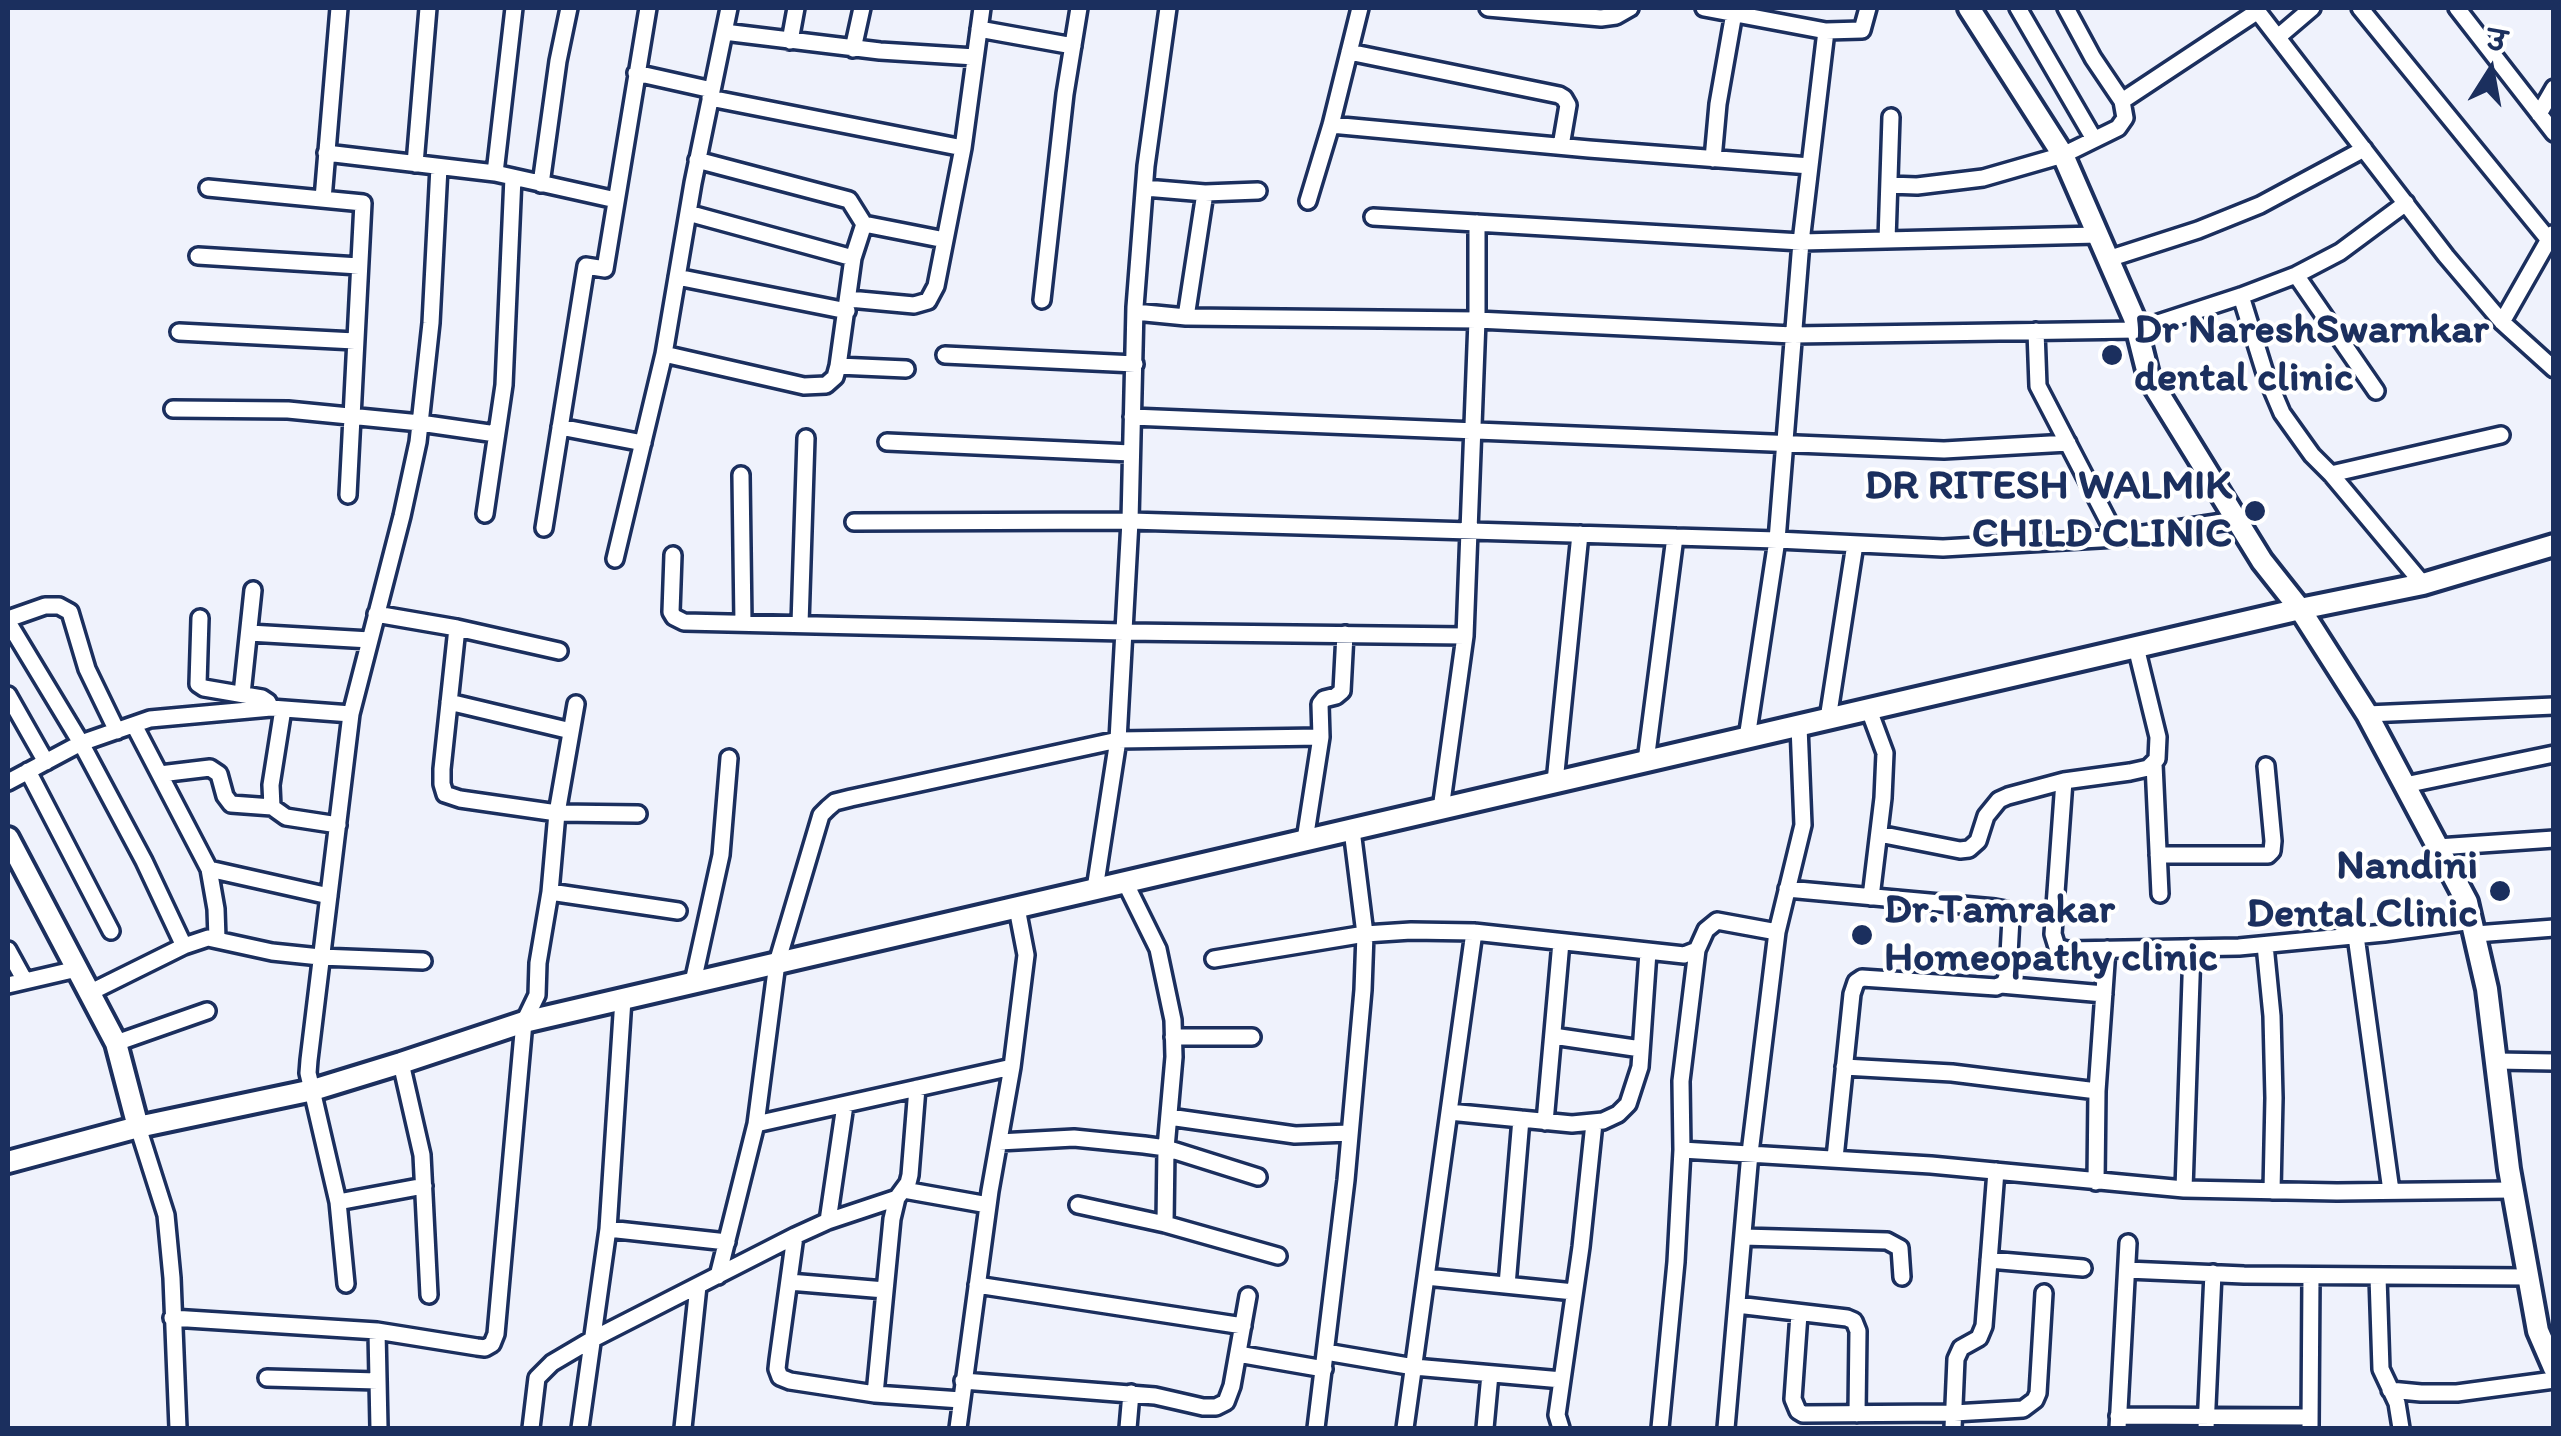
<!DOCTYPE html>
<html>
<head>
<meta charset="utf-8">
<style>
  body { margin:0 }
  #map { position:relative; width:2561px; height:1436px; overflow:hidden; background:#eff2fc; font-family:Itim,"Playpen Sans Deva",sans-serif }
  canvas { display:block }
  .frame { position:absolute; inset:0; border:10px solid #1b2f5e; pointer-events:none }
  .north { position:absolute; left:2441px; top:20px; width:100px; height:100px; -webkit-text-stroke:8px #fff; paint-order:stroke; rotate:11deg; font-size:28px; font-weight:700; line-height:40px; text-align:center; color:#1b2f5e }
  .north::after { content:''; display:block; margin:auto; width:35px; height:45px; background:#1b2f5e; clip-path:polygon(50% 0,100% 100%,50% 72%,0 100%) }
</style>
</head>
<body>
<div id="map">
<canvas width="2561" height="1436"></canvas>
<div class="frame"></div>
<div class="north">उ</div>
</div>
<script>
const g = document.querySelector('canvas').getContext('2d');
g.lineJoin = 'round';
function poly(rows) {
  const path = new Path2D();
  for (const r of rows) {
    path.moveTo(r[0], r[1]);
    for (let i = 2; i < r.length; i += 2) path.lineTo(r[i], r[i + 1]);
  }
  return path;
}
function stroke(path, color, width, dash) {
  g.strokeStyle = color;
  g.lineWidth = width;
  g.lineCap = dash ? 'butt' : 'round';
  g.setLineDash(dash || []);
  g.stroke(path);
}
function drawText(font, color, halo, rows, align = 'center') {
  g.font = font + ' Itim,sans-serif';
  g.lineWidth = 8;
  g.setLineDash([]);
  g.textBaseline = 'middle';
  g.strokeStyle = halo;
  g.fillStyle = color;
  for (const [text, x, y, turn = 0] of rows) {
    g.save();
    g.translate(x, y);
    g.rotate((+turn || 0) * Math.PI / 180);
    g.textAlign = isNaN(turn) ? turn : align;
    if (halo) g.strokeText(text, 0, 0);
    g.fillText(text, 0, 0);
    g.restore();
  }
}
const minor = poly([
  [1488,8,1601,18,1616,16,1630,8],
  [1704,8,1826,31],
  [2018,8,2094,139],
  [2255,8,2446,256,2502,322,2554,369],
  [2360,8,2549,240],
  [2457,8,2554,133],
  [979,29,1073,46],
  [724,32,880,51,975,57],
  [2278,37,2312,8],
  [790,41,796,8],
  [853,49,862,8],
  [1349,52,1559,95,1564,98,1568,105,1561,146],
  [636,73,712,90],
  [710,98,963,148],
  [2122,101,2258,11],
  [2539,114,2554,88],
  [1331,125,1589,149,1810,166],
  [326,153,495,173,616,200],
  [1713,159,1718,104,1734,13],
  [415,164,428,8],
  [495,173,514,8],
  [541,184,558,61,569,8],
  [1889,185,1917,186,1983,178,2063,155,2118,128,2125,118,2122,101,2093,58,2066,8],
  [208,188,363,203,348,495],
  [1145,188,1205,193,1258,191],
  [323,199,339,8],
  [1308,201,1331,125,1360,8],
  [688,213,853,258],
  [1373,217,1801,242,2098,235],
  [864,224,945,240,963,148,982,8],
  [1887,240,1891,117],
  [198,256,359,266],
  [2108,259,2198,230,2260,205,2364,149],
  [2296,275,2376,391],
  [677,277,847,311],
  [2241,296,2265,373,2282,413,2312,455,2331,474,2423,584],
  [849,299,914,305,928,301,936,286,945,240],
  [1042,300,1065,94,1079,8],
  [1135,312,1186,317,1477,320,1793,335,2137,330,2241,296,2296,275,2340,252,2406,203],
  [1186,317,1205,193],
  [2502,322,2552,234],
  [2036,331,2038,386,2117,538],
  [179,332,355,341],
  [664,354,804,386,826,385,835,377,838,366,853,258,864,224,849,200,697,160],
  [945,355,1135,364],
  [838,366,906,369],
  [173,409,288,410,420,423,496,434],
  [1132,417,1944,450,2068,443],
  [560,427,643,443],
  [887,442,1131,453],
  [2331,474,2501,435],
  [741,475,743,623],
  [485,514,504,385,513,177],
  [854,522,1130,521,1777,540,1943,548,2117,538,2236,520],
  [544,528,586,266,605,269,648,8],
  [673,555,671,612,674,617,684,622,1124,632,1465,636],
  [615,559,664,354,693,183,729,8],
  [376,614,457,628,559,651],
  [200,618,198,684,204,688,262,698,268,702,271,708],
  [8,619,45,606,59,606,70,612,87,669,117,731],
  [8,622,81,743,144,861,184,946],
  [800,624,806,438],
  [457,628,442,769,442,784,445,794,460,799,557,813,638,814],
  [249,633,370,640],
  [2136,647,2158,737,2157,759,2148,768,2130,772,2064,781,2053,934,2057,947,2067,950,2239,947,2384,933,2473,921],
  [242,694,253,590],
  [8,695,46,762],
  [449,702,571,731],
  [283,709,271,785,272,807,286,817,338,825],
  [1869,710,1885,753,1883,798,1871,897],
  [2367,714,2554,706],
  [1828,719,1855,544],
  [134,725,209,869,216,909,217,939],
  [1747,738,1777,540,1801,242,1826,31,1862,30,1868,8],
  [1646,761,1675,537],
  [2154,764,2160,894],
  [28,771,111,931],
  [160,774,210,768,219,774,225,796,231,804,272,807],
  [8,782,81,743,150,719,271,708,351,714],
  [1555,782,1580,534],
  [2405,785,2554,754],
  [1441,809,1465,636,1477,320,1477,223],
  [1879,834,1960,850,1969,849,1978,841,1986,816,1999,800,2008,796,2064,781],
  [1305,840,1321,737,1320,704,1324,699,1336,696,1342,691,1345,634],
  [2438,847,2554,839],
  [2158,855,2268,855,2272,851,2273,841,2266,766],
  [209,869,329,896],
  [1125,882,1158,949,1173,1020,1174,1057,1166,1148,1165,1224],
  [1095,889,1118,740,1130,521,1135,307,1146,166,1168,8],
  [1787,889,1995,908,2006,910,2011,918,2008,973,2005,982,2001,985,1996,987,1862,978,1856,982,1852,994,1835,1158],
  [550,892,678,911],
  [2476,934,2554,928],
  [2356,936,2391,1191],
  [2265,945,2272,1016,2274,1098,2272,1191],
  [8,950,25,981],
  [1214,959,1365,934,1411,931,1474,932,1684,955,1697,950,1706,930,1717,921,1777,932],
  [693,982,721,855,729,758],
  [8,985,77,969],
  [2001,985,2104,994],
  [89,993,184,946,208,938,272,952,320,957,423,961],
  [1553,1036,1641,1049],
  [1173,1037,1252,1037],
  [116,1043,207,1011],
  [2496,1061,2554,1062],
  [401,1063,422,1155,429,1295],
  [1844,1067,1952,1073,2097,1091],
  [1449,1112,1572,1124,1603,1121,1618,1114,1628,1104,1640,1067,1648,952],
  [1169,1117,1295,1135,1350,1133],
  [1545,1122,1561,942],
  [756,1124,1012,1067],
  [138,1127,166,1215,172,1278,178,1428],
  [999,1142,1074,1138,1144,1145,1166,1148,1258,1177],
  [1682,1150,1931,1165,2184,1189,2337,1192,2512,1190],
  [2096,1182,2097,1091,2107,949],
  [2184,1189,2192,949],
  [904,1190,988,1205],
  [338,1202,424,1186],
  [1078,1205,1165,1224,1278,1256],
  [828,1221,845,1105],
  [608,1229,727,1242],
  [795,1236,778,1360,777,1369,780,1377,790,1381,875,1394,961,1400],
  [1743,1237,1887,1241,1900,1248,1902,1277],
  [1989,1260,2083,1268],
  [2127,1270,2244,1275,2528,1277],
  [718,1276,756,1124,777,963,821,815,828,808,835,802,851,798,1118,740,1321,737],
  [1426,1277,1574,1292],
  [2378,1277,2381,1369,2397,1403,2401,1428],
  [789,1282,885,1290],
  [346,1284,338,1202,308,1073,309,1060,351,714,402,516,418,442,431,323,439,167],
  [977,1285,1243,1326],
  [1507,1285,1521,1119],
  [1737,1305,1847,1318,1854,1321,1858,1331,1857,1414],
  [1799,1314,1793,1399,1798,1411,1803,1414,1954,1413,2023,1409,2035,1400,2038,1393,2044,1293],
  [172,1318,377,1331,477,1347,485,1348,492,1344,496,1334,524,1022,537,995,538,963,550,892,557,813,576,704],
  [377,1331,379,1428],
  [1326,1352,1414,1367,1562,1380],
  [1238,1354,1324,1369],
  [267,1378,378,1381],
  [963,1381,1155,1396,1203,1407,1216,1407,1226,1402,1232,1386,1248,1296],
  [2390,1390,2421,1393,2457,1393,2554,1380],
  [875,1394,892,1219,897,1198,908,1183,910,1175,917,1088],
  [2118,1416,2310,1417],
  [531,1428,537,1378,552,1363,591,1340,795,1236,828,1221,897,1198],
  [580,1428,608,1229,623,999],
  [683,1428,698,1286],
  [958,1428,990,1191,1012,1067,1026,955,1017,908],
  [1128,1428,1131,1393],
  [1316,1428,1346,1180,1363,990,1365,934,1352,830],
  [1405,1428,1474,932],
  [1485,1428,1490,1374],
  [1561,1428,1557,1415,1581,1247,1594,1123],
  [1660,1428,1676,1262,1682,1150,1681,1081,1697,950],
  [1726,1428,1750,1153,1777,932,1803,825,1799,726],
  [1953,1428,1956,1359,1961,1348,1979,1338,1984,1326,1996,1171],
  [2118,1428,2128,1243],
  [2206,1428,2213,1273],
  [2310,1428,2311,1276]
]);
const tertiary = poly([
  [1969,8,2063,155,2134,318,2149,378,2262,561,2300,609,2367,714,2467,902,2487,989,2509,1169,2538,1331,2554,1368],
  [8,838,116,1043,138,1127],
  [8,1162,138,1127,313,1090,401,1063,524,1022,2300,609,2423,584,2554,545]
]);
stroke(minor, '#1b2f5e', 22);
stroke(tertiary, '#1b2f5e', 28);
stroke(minor, '#fff', 15);
stroke(tertiary, '#fff', 20);
for (const [x, y, r, color] of [
  [2112,355,12,"#1b2f5e"],
  [2255,511,12,"#1b2f5e"],
  [2500,891,12,"#1b2f5e"],
  [1862,935,12,"#1b2f5e"]
]) {
  const dot = new Path2D();
  dot.arc(x, y, r, 0, 2 * Math.PI);
  g.fillStyle = color;
  g.fill(dot);
  stroke(dot, '#fff', 4);
}
drawText('bold 42px', '#1b2f5e', '#fff', [
  ["Dr NareshSwarnkar",2134,331],
  ["dental clinic",2134,379],
  ["DR RITESH WALMIK",2232,487,"right"],
  ["CHILD CLINIC",2232,535,"right"],
  ["Nandini",2478,867,"right"],
  ["Dental Clinic",2478,915,"right"],
  ["Dr.Tamrakar",1884,911],
  ["Homeopathy clinic",1884,959]
], 'left');
</script>
</body>
</html>
